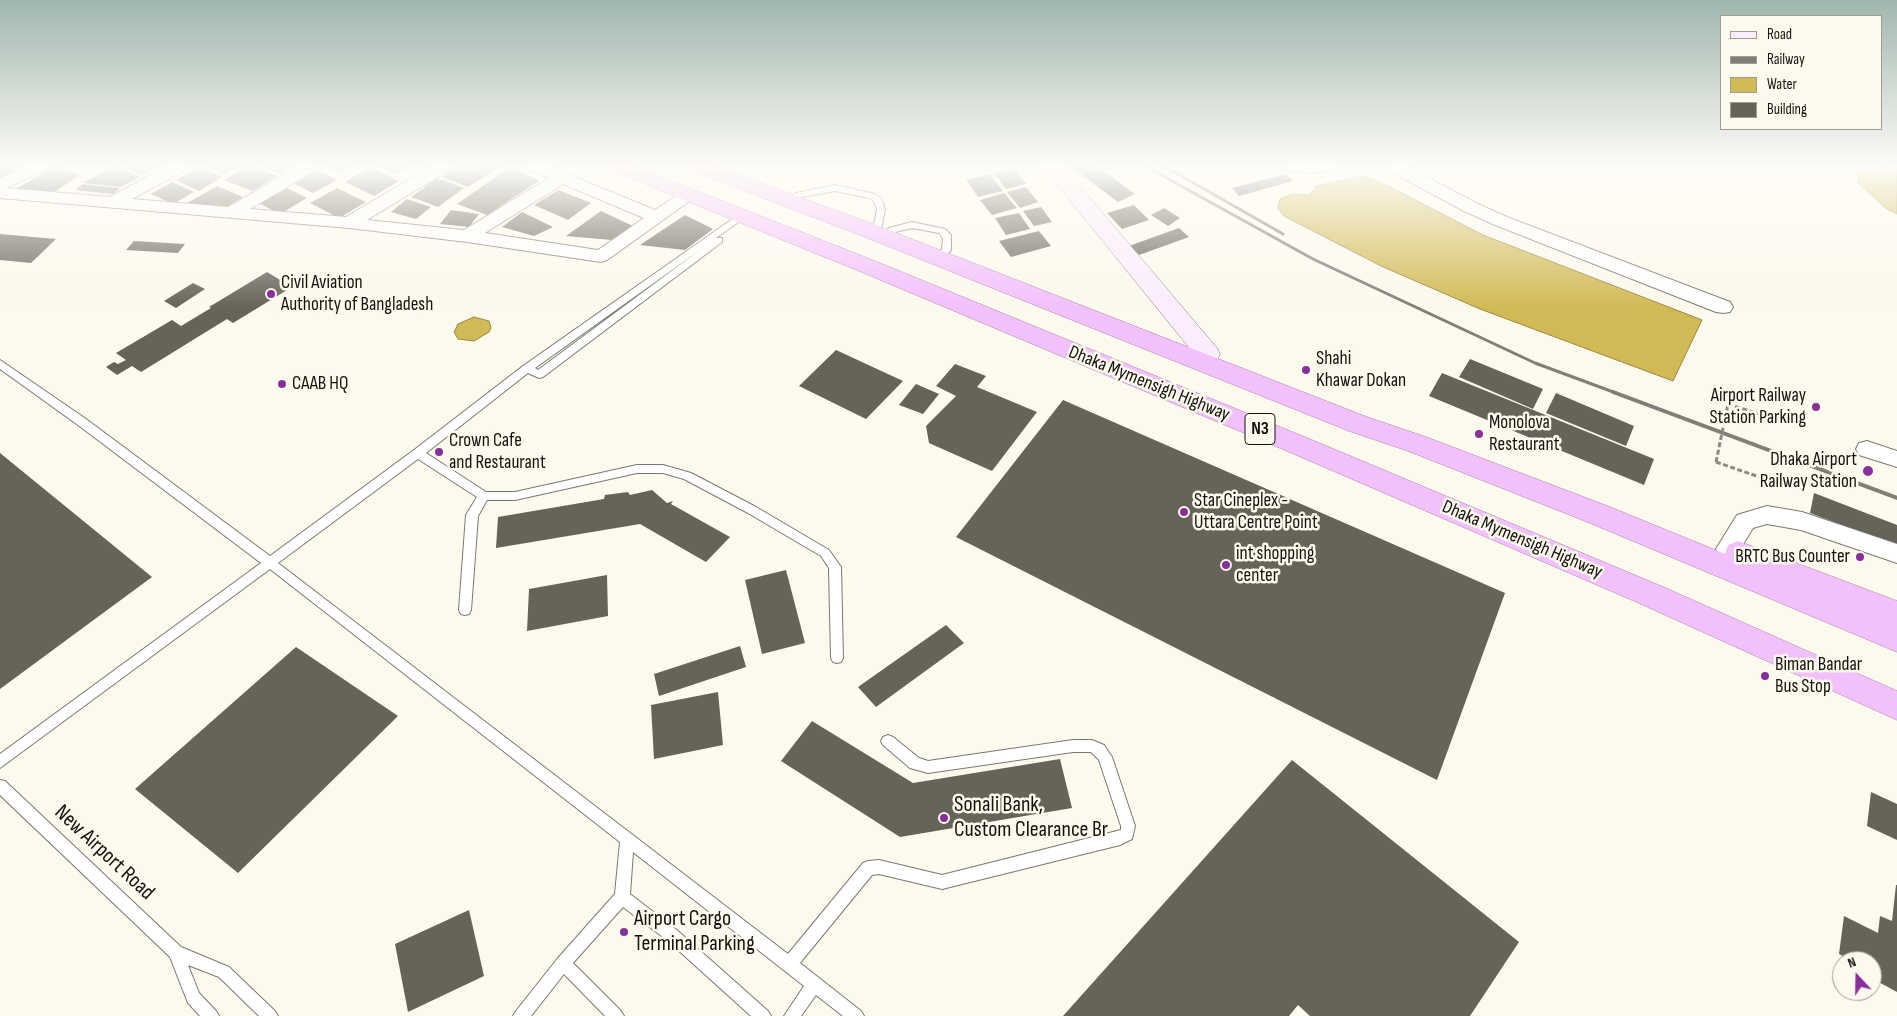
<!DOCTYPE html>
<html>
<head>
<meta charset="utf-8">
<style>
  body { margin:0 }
  #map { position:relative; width:1897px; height:1016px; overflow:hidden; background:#fcf9ed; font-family:"Sofia Sans Condensed",sans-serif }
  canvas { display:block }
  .legend { position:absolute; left:1720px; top:15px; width:162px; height:115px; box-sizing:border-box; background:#fcf9ed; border:1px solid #9f9d94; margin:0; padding:6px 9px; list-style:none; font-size:15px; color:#13120e }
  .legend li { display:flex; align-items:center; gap:10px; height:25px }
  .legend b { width:25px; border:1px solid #9f9d94 }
  .north { position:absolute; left:1832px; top:951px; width:50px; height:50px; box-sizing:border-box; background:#fcf9ed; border:1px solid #9f9d94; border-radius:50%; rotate:339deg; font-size:14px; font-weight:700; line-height:20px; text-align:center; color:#13120e }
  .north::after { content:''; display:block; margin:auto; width:18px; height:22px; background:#882f9b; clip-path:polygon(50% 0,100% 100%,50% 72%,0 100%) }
</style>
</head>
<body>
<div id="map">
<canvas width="1897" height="1016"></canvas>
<ul class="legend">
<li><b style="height:6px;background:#fbecff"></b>Road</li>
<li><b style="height:6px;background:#807e77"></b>Railway</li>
<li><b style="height:14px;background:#d1ba55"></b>Water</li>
<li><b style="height:14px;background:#666459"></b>Building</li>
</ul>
<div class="north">N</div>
</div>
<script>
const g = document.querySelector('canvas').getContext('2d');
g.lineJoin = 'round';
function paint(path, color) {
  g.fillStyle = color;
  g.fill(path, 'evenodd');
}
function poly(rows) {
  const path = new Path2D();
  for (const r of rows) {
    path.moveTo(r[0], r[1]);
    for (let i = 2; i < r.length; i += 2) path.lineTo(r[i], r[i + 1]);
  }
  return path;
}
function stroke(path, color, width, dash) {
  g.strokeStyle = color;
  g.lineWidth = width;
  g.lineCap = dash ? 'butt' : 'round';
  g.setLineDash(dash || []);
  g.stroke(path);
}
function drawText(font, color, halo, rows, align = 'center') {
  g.font = font + ' "Sofia Sans Condensed",sans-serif';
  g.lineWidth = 5;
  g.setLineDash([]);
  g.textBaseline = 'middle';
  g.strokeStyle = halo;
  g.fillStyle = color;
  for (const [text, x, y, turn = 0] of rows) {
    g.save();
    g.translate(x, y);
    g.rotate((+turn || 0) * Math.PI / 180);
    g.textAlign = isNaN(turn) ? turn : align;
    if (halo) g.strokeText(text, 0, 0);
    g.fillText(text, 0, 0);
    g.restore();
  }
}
const water = poly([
  [1884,166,1897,166,1897,214,1887,209,1858,183,1857,172,1875,171,1884,166],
  [1364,176,1392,188,1483,235,1702,320,1673,381,1480,309,1381,266,1284,216,1278,208,1280,199,1292,194,1310,195,1316,186,1364,176],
  [474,317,489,321,491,328,489,332,474,341,458,339,454,332,458,324,474,317]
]);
paint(water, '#d1ba55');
stroke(water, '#988840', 1);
paint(poly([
  [0,166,25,166,0,178],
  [56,166,80,175,48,196,12,191],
  [114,166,140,177,121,187,83,183],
  [123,166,160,166,142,175],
  [207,166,240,166,224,174],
  [247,166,251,166,277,176,253,191,224,180],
  [263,166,294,166,279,174],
  [323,166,351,166,338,173],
  [378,166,410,166,396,174],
  [458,166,496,166,499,167,468,187,442,177],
  [1070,166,1096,166,1135,194,1118,202],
  [200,167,222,177,199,191,176,180],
  [370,167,399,181,374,196,345,182],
  [510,167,539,181,487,215,457,204],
  [314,168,337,180,313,193,291,182],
  [1014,168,1026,184,1006,189,994,173],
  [990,174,1003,191,978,197,966,180],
  [1286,174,1293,181,1239,196,1232,188],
  [437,178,464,188,438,207,411,197],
  [172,182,194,192,173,204,151,194],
  [82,184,120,188,113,194,75,190],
  [217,186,243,197,223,209,184,205],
  [1026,187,1038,202,1020,208,1007,192],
  [287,188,307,198,280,214,259,203],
  [337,188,366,202,339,218,310,203],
  [558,190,591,203,568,220,534,205],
  [1004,193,1017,208,992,215,980,200],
  [407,199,431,207,416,219,391,212],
  [1134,205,1149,220,1122,229,1107,213],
  [1041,207,1052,222,1034,226,1023,211],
  [1164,208,1180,218,1168,226,1151,215],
  [451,210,479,214,469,227,440,224],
  [601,211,633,226,612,240,566,236],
  [522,212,553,227,534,236,502,227],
  [1019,213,1030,229,1006,235,995,218],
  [685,215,713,229,685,250,640,245],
  [1179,228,1189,237,1139,255,1129,246],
  [1039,231,1051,246,1011,257,999,241],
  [0,234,56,239,31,263,0,260],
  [134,241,185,244,178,253,126,250],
  [267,272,292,287,233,323,227,319,141,372,132,366,117,375,106,367,114,362,118,364,126,360,116,353,172,320,181,326,211,308,209,307],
  [193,283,205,289,176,308,164,301],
  [836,350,903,381,866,419,799,386],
  [1470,359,1543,389,1533,409,1459,377],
  [955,364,986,376,977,387,1037,412,992,471,929,443,926,426,956,396,936,386],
  [1442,373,1654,459,1644,485,1429,396],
  [916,384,939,394,923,414,899,405],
  [1556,393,1634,426,1626,446,1546,413],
  [1063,400,1505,593,1437,780,956,537],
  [0,453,152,577,0,689],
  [652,490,667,503,673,501,671,504,730,537,706,562,640,524,496,548,498,517,604,499,605,495,628,492,630,495],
  [1814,493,1897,525,1897,546,1810,513],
  [786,570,805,643,762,654,745,580],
  [607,575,608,616,527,631,529,589],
  [946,625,964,643,876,707,858,687],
  [740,646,746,667,659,696,654,674],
  [296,647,398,716,238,873,135,789],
  [718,692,723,745,654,759,651,705],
  [812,721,913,783,1060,759,1072,808,900,837,781,761],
  [1292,760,1519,942,1470,1016,1310,1016,1298,1005,1289,1016,1063,1016],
  [1871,792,1897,804,1897,840,1867,826],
  [1896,885,1897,885,1897,992,1873,979,1872,961,1853,961,1839,954,1844,916,1878,933,1880,916,1892,921],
  [469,910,484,976,408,1012,395,944]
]), '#666459');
const lane = poly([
  [835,185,875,194,881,198,885,209,882,225,876,234,870,234,869,232,874,225,877,209,874,201,869,198,835,191,802,197,789,204,785,201,796,193,835,185],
  [741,213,745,216,744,218,716,238,722,238,722,242,543,377,539,378,528,373,426,453,486,492,515,492,637,465,663,465,691,473,756,507,829,550,841,567,843,658,841,662,837,663,833,662,831,658,829,568,821,556,748,513,684,479,663,473,637,473,515,500,487,500,478,516,471,610,469,614,465,615,461,614,459,610,466,515,477,497,418,459,278,563,788,954,863,863,868,861,879,860,942,875,1121,830,1121,826,1099,760,1091,752,1073,752,928,773,910,768,883,745,881,741,883,737,888,735,893,737,919,758,928,761,1073,740,1092,740,1104,745,1112,757,1135,826,1132,839,1120,845,942,889,879,874,872,875,800,963,861,1011,864,1016,843,1016,816,995,801,1016,784,1016,804,986,633,852,630,894,678,931,768,1011,771,1016,751,1016,668,941,623,907,573,963,621,1011,624,1016,605,1016,564,974,531,1016,513,1016,516,1011,558,958,615,894,620,842,270,569,0,768,0,754,261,563,78,425,0,369,0,360,86,419,270,556,414,450,523,366,741,213],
  [704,247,538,370,535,368,704,247],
  [912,222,945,229,951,235,951,250,942,260,936,260,934,258,942,249,943,238,939,233,912,228,895,232,888,239,882,239,881,237,889,228,912,222],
  [0,780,5,781,181,947,229,967,275,1011,278,1016,259,1016,219,977,188,965,199,993,216,1011,219,1016,200,1016,188,1003,170,957,0,795,0,780]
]);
const street = poly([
  [27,166,47,166,45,170,6,188,110,197,167,166,187,166,185,170,132,199,228,207,299,166,318,166,316,170,250,209,346,217,432,166,451,166,449,170,367,220,464,230,549,178,528,170,526,166,548,166,655,210,683,191,689,190,695,191,698,195,607,260,601,262,467,242,349,228,0,198,0,178,27,166],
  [563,184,644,218,598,250,485,233,563,184],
  [1283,166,1337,166,1335,170,1329,171,1309,173,1285,170,1283,166],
  [1386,166,1406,166,1476,203,1507,217,1730,302,1733,307,1730,312,1723,313,1716,312,1495,225,1464,211,1388,170,1386,166],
  [1867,441,1897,451,1897,467,1859,455,1856,449,1859,443,1867,441],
  [1767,506,1802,512,1897,544,1897,563,1801,530,1767,524,1753,528,1736,556,1728,558,1720,556,1716,549,1737,515,1767,506]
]);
const secondary = poly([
  [1042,166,1063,166,1217,348,1220,354,1217,360,1208,362,1199,360,1042,166]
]);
const highway = poly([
  [607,166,634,166,875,261,1312,440,1661,586,1897,691,1897,720,1641,604,1294,454,859,271,610,170,607,166],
  [687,166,715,166,881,227,1367,417,1426,437,1610,507,1725,554,1728,545,1738,541,1897,601,1897,652,1590,523,1408,451,1349,431,865,237,690,170,687,166]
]);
stroke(lane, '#7b796e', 2);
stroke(street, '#7b796e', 2);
stroke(secondary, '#7b796e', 1);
stroke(highway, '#a583aa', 1);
stroke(poly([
  [1728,404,1777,420],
  [1716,462,1768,480]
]), '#8c8a82', 3, [5, 2.5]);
paint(lane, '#fff');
paint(street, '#fff');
paint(secondary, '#fbecff');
paint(highway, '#f3c0fe');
stroke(poly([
  [1145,166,1313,259,1535,363,1616,393],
  [1164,166,1283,234]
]), '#807e77', 3);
stroke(poly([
  [1613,392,1897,498]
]), '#807e77', 4);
stroke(poly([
  [1716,462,1728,404]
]), '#8c8a82', 3, [5, 2.5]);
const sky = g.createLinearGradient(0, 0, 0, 308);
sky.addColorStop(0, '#9fb6ad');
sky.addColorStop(0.54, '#fefcf7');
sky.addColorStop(1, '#fefcf700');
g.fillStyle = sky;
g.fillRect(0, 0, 1897, 308);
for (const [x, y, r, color] of [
  [271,294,5,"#882f9b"],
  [1306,370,5,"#882f9b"],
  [282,384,5,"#882f9b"],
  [1816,407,5,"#882f9b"],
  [1479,434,5,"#882f9b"],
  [439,452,5,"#882f9b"],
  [1868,471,6,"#882f9b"],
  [1184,512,5,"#882f9b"],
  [1860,557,5,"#882f9b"],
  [1226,565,5,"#882f9b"],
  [1765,676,5,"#882f9b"],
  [944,818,5,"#882f9b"],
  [624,932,5,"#882f9b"]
]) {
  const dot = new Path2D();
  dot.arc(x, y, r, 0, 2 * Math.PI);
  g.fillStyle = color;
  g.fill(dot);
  stroke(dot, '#fcf9ed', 2);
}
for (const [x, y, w] of [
  [1260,429,30]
]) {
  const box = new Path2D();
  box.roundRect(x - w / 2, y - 15.5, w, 31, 4);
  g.fillStyle = '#fcf9ed';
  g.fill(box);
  stroke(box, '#13120e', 1);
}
drawText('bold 18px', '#13120e', null, [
  ["N3",1260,429]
]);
drawText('19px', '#13120e', '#fcf9ed', [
  ["Civil Aviation",281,283],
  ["Authority of Bangladesh",281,305],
  ["Shahi",1316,359],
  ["Khawar Dokan",1316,381],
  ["CAAB HQ",292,384],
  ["Airport Railway",1806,396,"right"],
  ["Station Parking",1806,418,"right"],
  ["Monolova",1489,423],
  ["Restaurant",1489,445],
  ["Crown Cafe",449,441],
  ["and Restaurant",449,463],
  ["Dhaka Airport",1857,460,"right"],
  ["Railway Station",1857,482,"right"],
  ["Star Cineplex -",1194,501],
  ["Uttara Centre Point",1194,523],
  ["int shopping",1236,554],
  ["center",1236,576],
  ["BRTC Bus Counter",1850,557,"right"],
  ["Biman Bandar",1775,665],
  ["Bus Stop",1775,687]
], 'left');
drawText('19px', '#13120e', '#fcf9ed', [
  ["Dhaka Mymensigh Highway",1149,384,22],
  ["Dhaka Mymensigh Highway",1522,540,23]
]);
drawText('22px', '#13120e', '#fcf9ed', [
  ["Sonali Bank,",954,805],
  ["Custom Clearance Br",954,830],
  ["Airport Cargo",634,919],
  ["Terminal Parking",634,944]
], 'left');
drawText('22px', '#13120e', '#fcf9ed', [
  ["New Airport Road",104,853,43]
]);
</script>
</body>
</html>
